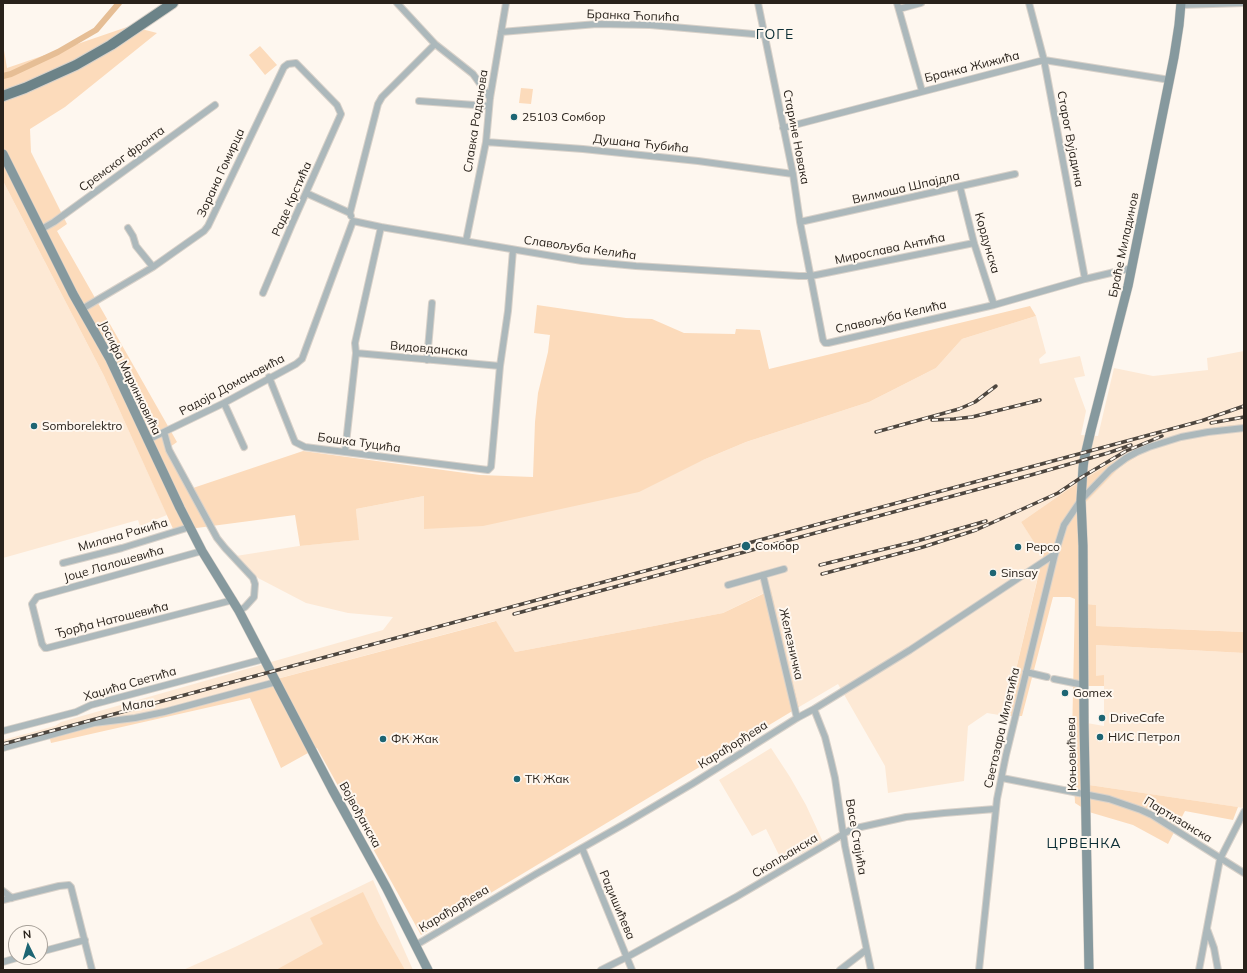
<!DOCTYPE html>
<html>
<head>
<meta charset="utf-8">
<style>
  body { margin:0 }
  #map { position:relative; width:1247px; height:973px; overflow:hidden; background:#fef7ef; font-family:Mulish,sans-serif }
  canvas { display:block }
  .frame { position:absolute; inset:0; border:4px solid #29221b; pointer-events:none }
  .north { position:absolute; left:8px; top:925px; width:40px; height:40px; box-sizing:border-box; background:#fef7ef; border:1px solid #a9a29a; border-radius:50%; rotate:355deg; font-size:11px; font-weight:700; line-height:16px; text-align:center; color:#29221b }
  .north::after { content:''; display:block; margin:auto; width:14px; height:18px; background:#1d6573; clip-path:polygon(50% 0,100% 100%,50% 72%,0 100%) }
</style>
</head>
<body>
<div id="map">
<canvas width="1247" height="973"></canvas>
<div class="frame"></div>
<div class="north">N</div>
</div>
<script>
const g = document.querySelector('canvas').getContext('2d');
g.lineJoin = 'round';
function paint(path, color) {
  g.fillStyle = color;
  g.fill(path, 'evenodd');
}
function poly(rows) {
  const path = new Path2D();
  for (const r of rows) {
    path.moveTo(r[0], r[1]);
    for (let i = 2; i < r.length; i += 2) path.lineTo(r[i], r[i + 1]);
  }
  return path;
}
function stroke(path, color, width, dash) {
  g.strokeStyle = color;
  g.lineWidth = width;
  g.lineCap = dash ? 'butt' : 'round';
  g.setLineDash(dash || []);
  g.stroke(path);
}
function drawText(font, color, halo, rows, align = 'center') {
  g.font = font + ' Mulish,sans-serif';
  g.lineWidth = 4;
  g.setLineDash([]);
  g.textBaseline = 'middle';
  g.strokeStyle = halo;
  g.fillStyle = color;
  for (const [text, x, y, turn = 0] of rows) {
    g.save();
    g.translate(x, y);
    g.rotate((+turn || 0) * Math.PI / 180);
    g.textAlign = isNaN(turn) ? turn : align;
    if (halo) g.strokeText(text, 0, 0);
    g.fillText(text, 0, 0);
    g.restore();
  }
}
paint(poly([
  [3,181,104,376,167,515,140,526,138,520,3,558],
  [1036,316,1046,353,1039,359,1040,364,1080,356,1085,376,1074,378,1086,411,1081,435,1098,436,1114,368,1153,376,1208,370,1207,358,1244,351,1244,424,1230,425,1207,428,1107,465,1070,488,1021,522,1043,555,1005,716,987,713,968,726,964,781,888,793,885,766,838,684,799,707,770,590,723,613,515,652,495,621,118,721,3,747,3,740,55,726,61,722,383,630,393,617,348,613,306,603,258,578,236,556,299,546,358,540,356,509,424,496,703,460,746,442,869,402,936,368,962,339],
  [1244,431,1244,632,1096,626,1096,605,1087,604,1084,503,1119,468,1133,459,1147,451,1167,444,1193,437,1218,433],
  [1096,645,1244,653,1244,808,1089,785,1087,723,1104,726,1104,676,1096,676],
  [771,748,790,777,806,805,823,842,783,863,766,829,752,836,719,780],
  [373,880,413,970,183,970,235,947]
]), '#fde9d5');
paint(poly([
  [130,26,157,33,65,107,30,129,31,152,67,224,57,231,177,442,170,447,193,488,303,451,480,475,533,477,535,422,538,393,548,352,550,335,534,333,537,305,626,318,652,319,684,333,735,334,736,329,760,330,769,369,1030,306,1036,316,962,339,936,368,869,402,746,442,703,460,639,492,483,526,424,529,424,496,356,509,359,540,300,546,295,515,174,531,104,376,3,181,3,44,7,68],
  [260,46,277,65,265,75,249,55],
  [521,88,533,89,531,104,519,103],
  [1244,424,1244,431,1218,433,1193,437,1167,444,1147,451,1133,459,1119,468,1084,504,1087,604,1096,605,1096,626,1244,632,1244,653,1096,645,1096,676,1104,675,1104,686,1086,686,1089,785,1238,807,1233,820,1185,811,1168,844,1133,825,1089,812,1075,803,1072,738,1075,599,1070,597,1053,597,1022,716,1005,716,1043,556,1021,522,1070,488,1107,465,1140,448,1157,441,1207,428,1230,425],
  [771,590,799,707,421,935,317,748,281,768,250,698,51,743,49,735,118,721,496,621,515,652,723,613],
  [363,892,377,921,405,970,276,970,323,944,310,918]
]), '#fcdbbb');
stroke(poly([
  [3,76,11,74,58,52,96,30,119,3]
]), '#e6be95', 6);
const street = poly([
  [397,3,435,44,473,74,490,98],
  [758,3,793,174,800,222,823,340,825,343,828,343,994,305,1085,279,1132,268],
  [897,3,922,91],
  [1029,3,1044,60,1085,279],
  [1181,5,1244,3],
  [899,9,921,3],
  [501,32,597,24,650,25,765,35],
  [419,101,489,106],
  [783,128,1044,60,1170,80],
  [486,142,583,149,698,161,793,174],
  [960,187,974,243,994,305],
  [306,193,350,213,351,216],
  [350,213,378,104,382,97,435,44],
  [800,222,1015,174],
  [128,228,133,236,136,246,153,267],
  [40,230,54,222,215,105],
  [466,241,486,142,490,98,506,3],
  [82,309,153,267,204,231,208,226,284,67,288,64,296,63,337,105,341,114,292,224,263,293],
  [356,353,500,366],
  [427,360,432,303],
  [269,377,295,442,305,447,345,452,488,470,491,467,500,366,508,311,513,250],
  [224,403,244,447],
  [164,432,169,450,217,538,225,548,253,578,255,584,254,597,245,607,239,611],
  [147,440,164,432,224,403,296,364,302,359,353,221,381,227,582,261,636,266,799,276,811,276,974,243],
  [345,452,356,353,355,343,381,227],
  [202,551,37,597,32,604,42,644,45,648,47,648,233,600],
  [63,563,122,548,190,527],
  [763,575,797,718],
  [728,585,784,569],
  [1026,672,1047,677],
  [1054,679,1084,685],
  [814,709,825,737,831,761,835,778,845,846,871,970],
  [3,731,76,712,91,705,264,659],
  [3,748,94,723,135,718,164,712,276,682],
  [1002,778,1109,799,1141,810,1152,815,1244,873],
  [582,848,632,970],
  [3,891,12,898],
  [3,900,59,886,69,885,71,887,92,970],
  [1207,929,1214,948,1218,970],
  [416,945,536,874,626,823,692,784,797,718,814,709,910,650,1055,554],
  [40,952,85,940],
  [3,962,20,957],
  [601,970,627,957,736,897,852,829,906,817,944,813,995,809],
  [840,970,866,950],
  [979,970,997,799,1006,755,1055,554,1064,525,1081,500,1110,470,1126,458,1137,452,1149,447,1181,437,1208,432,1244,428],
  [1199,970,1220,859,1244,812]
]);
const secondary = poly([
  [3,154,73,294,110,359,180,508,202,551,239,611,332,789,386,887,428,970],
  [1089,970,1084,724,1083,546,1081,500,1083,468,1084,460,1091,430,1128,286,1174,57,1179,25,1181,3]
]);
const primary = poly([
  [3,96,25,88,76,65,111,45,173,3]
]);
stroke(street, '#d8d1c9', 8);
stroke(secondary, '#d8d1c9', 10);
stroke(primary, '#d8d1c9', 12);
stroke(street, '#acb8bb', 6);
stroke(secondary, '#86999e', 9);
stroke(primary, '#6c8388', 10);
const rail = poly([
  [932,420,954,419,972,417,1040,400],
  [1211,423,1244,417],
  [876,432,959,409,975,402,996,386],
  [820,565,917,541,986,521],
  [822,574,923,547,976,530,1058,493,1082,477,1126,451,1162,436],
  [514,614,1031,475,1108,453,1131,445],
  [3,744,1201,421,1244,406]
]);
stroke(rail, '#4d463f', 3.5);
stroke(rail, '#fef7ef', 2, [6]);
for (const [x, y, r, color] of [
  [514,117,4,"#1d6573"],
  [34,426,4,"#1d6573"],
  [746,546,5,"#1d6573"],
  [1018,547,4,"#1d6573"],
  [993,573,4,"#1d6573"],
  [1065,693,4,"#1d6573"],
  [1102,718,4,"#1d6573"],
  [1100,737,4,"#1d6573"],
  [383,739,4,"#1d6573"],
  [517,779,4,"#1d6573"]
]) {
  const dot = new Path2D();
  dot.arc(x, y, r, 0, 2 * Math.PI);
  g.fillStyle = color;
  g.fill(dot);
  stroke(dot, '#fef7ef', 1.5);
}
drawText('12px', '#29221b', '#fef7ef', [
  ["Бранка Ћопића",633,16,2],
  ["Бранка Жижића",972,67,-14],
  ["Славка Раданова",476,121,-81],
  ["Старине Новака",796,137,79],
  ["Старог Вујадина",1070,139,79],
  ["Душана Ћубића",641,144,6],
  ["Сремског фронта",122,159,-36],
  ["Зорана Гомирца",221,173,-65],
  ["Вилмоша Шпајдла",906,188,-13],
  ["Раде Крстића",292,199,-66],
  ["Кордунска",987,243,74],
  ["Браће Миладинов",1124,245,-78],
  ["Славољуба Келића",580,248,8],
  ["Мирослава Антића",890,249,-12],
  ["Славољуба Келића",891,317,-13],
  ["Видовданска",429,349,5],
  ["Јосифа Маринковића",130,378,64],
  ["Радоја Домановића",232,385,-28],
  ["Бошка Туцића",359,443,8],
  ["Милана Ракића",123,535,-16],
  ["Јоце Лалошевића",114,564,-16],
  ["Ђорђа Натошевића",112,620,-14],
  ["Железничка",791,644,77],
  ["Хаџића Светића",130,684,-16],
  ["Мала",138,705,-9],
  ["Светозара Милетића",1002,728,-77],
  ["Карађорђева",733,745,-32],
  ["Коњовићева",1072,754,-91],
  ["Војвођанска",360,815,61],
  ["Партизанска",1178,820,31],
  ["Васе Стајића",856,837,80],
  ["Скопљанска",785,856,-31],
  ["Радишићева",617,905,67],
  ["Карађорђева",454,909,-31]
]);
drawText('12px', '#29221b', '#fef7ef', [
  ["25103 Сомбор",522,117],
  ["Somborelektro",42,426],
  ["Сомбор",755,546],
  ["Pepco",1026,547],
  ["Sinsay",1001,573],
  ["Gomex",1073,693],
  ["DriveCafe",1110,718],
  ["НИС Петрол",1108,737],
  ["ФК Жак",391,739],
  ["ТК Жак",525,779]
], 'left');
g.letterSpacing = '1px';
drawText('14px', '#0e3037', '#fef7ef', [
  ["ГОГЕ",775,35],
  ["ЦРВЕНКА",1084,844]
]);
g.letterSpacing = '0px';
</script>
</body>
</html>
